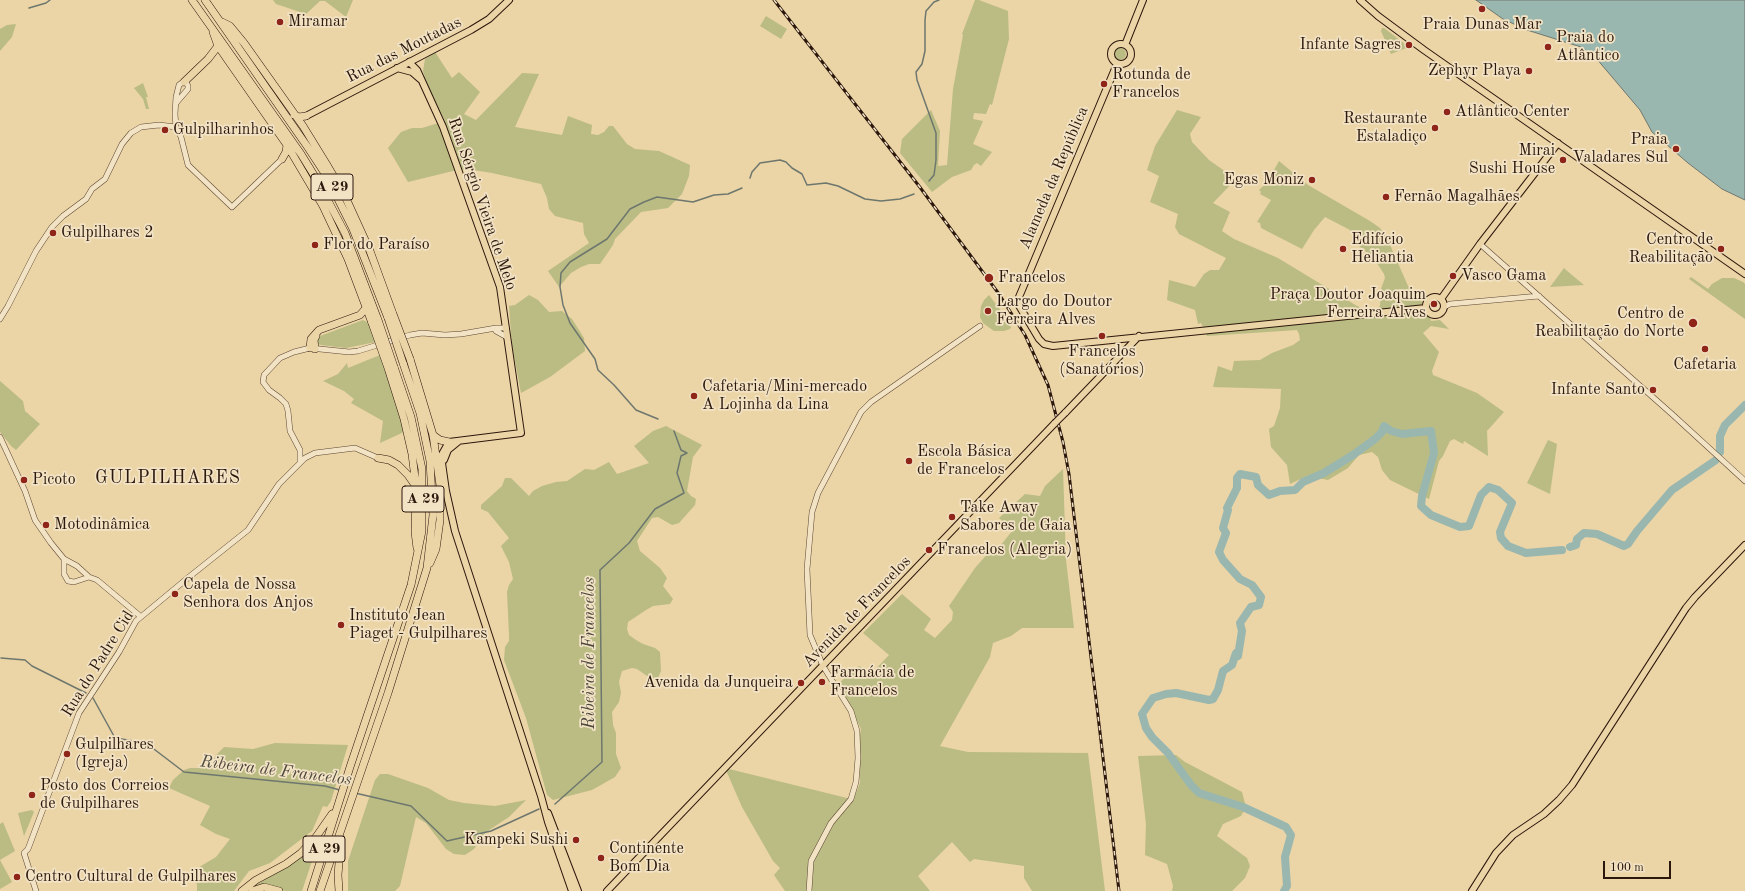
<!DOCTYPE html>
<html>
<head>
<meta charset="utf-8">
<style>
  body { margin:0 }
  #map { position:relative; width:1745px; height:891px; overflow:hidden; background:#ebd4a6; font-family:"Old Standard TT",serif }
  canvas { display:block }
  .scale { position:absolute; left:1603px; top:861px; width:68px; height:18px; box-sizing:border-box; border:2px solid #2c170c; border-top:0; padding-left:5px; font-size:12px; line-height:14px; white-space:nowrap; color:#2c170c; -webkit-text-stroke:3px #f2e3c5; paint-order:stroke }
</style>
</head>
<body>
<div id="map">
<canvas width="1745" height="891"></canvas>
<div class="scale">100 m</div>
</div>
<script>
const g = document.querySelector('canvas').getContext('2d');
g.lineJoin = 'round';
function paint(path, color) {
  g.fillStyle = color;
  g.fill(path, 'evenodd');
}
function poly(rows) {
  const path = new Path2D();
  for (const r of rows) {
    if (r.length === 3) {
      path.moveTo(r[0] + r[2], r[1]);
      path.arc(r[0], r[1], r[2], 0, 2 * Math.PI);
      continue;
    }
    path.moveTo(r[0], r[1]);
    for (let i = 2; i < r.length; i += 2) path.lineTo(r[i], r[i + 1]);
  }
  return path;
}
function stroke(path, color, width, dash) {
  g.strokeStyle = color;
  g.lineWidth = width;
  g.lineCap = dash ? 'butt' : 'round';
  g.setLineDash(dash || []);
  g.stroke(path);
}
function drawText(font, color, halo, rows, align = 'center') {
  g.font = font + ' "Old Standard TT",serif';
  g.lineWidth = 3.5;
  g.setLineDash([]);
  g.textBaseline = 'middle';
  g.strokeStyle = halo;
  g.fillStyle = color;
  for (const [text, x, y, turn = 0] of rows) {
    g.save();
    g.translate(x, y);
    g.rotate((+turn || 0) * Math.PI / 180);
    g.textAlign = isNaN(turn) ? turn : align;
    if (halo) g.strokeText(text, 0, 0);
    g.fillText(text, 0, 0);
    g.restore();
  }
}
paint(poly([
  [273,0,353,0,346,17,325,1,320,1,306,14,276,4],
  [975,0,979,0,1008,11,1009,39,992,105,990,104,986,114,974,113,973,119,983,121,973,144,992,152,981,166,977,163,974,165,971,170,952,177,932,192,900,153,902,139,931,110,940,131,938,166,947,165,953,89,963,35,962,34],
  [766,16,787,29,781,39,760,26],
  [16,24,12,37,0,51,0,29,7,25],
  [1382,28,1384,28,1409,47,1391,54,1381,31],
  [1120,54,6],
  [435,52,452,78,459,72,480,92,464,114,476,120,522,73,539,74,515,127,562,135,568,116,592,125,591,134,598,135,604,132,609,126,613,126,627,144,635,149,659,151,690,165,689,176,682,194,668,208,641,212,615,239,613,245,600,264,589,264,581,267,571,273,559,287,548,271,589,243,584,234,583,223,555,216,549,209,547,198,541,184,492,173,467,169,453,171,408,182,388,148,401,132,412,128,422,128,445,121,426,82,423,71,425,59],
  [143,83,148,97,146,97,149,109,146,109,143,99,134,88],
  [1177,110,1201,117,1190,134,1192,142,1209,160,1236,179,1213,203,1230,212,1222,231,1234,239,1278,258,1357,306,1364,309,1374,310,1380,306,1381,289,1385,278,1384,274,1375,260,1358,245,1350,230,1325,217,1314,230,1302,249,1261,228,1260,223,1257,222,1271,200,1260,194,1261,192,1259,190,1268,181,1279,161,1308,185,1370,221,1380,228,1387,238,1408,286,1429,310,1431,321,1440,320,1449,329,1431,326,1423,333,1439,352,1432,371,1433,375,1477,393,1504,412,1487,431,1488,456,1464,441,1463,444,1454,439,1450,441,1443,456,1439,461,1429,499,1390,480,1382,470,1378,457,1372,452,1359,455,1348,468,1328,480,1307,476,1290,484,1287,465,1271,447,1269,429,1274,426,1280,408,1281,389,1213,387,1218,366,1232,371,1234,361,1260,360,1272,353,1293,345,1300,340,1299,334,1297,330,1207,336,1201,323,1198,324,1195,310,1167,300,1169,280,1195,287,1204,274,1210,270,1219,270,1226,258,1179,234,1175,227,1178,214,1150,202,1159,176,1147,170,1155,146],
  [1564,268,1566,270,1584,285,1550,287],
  [1691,277,1708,289,1712,284,1722,278,1734,278,1743,282,1745,284,1745,319,1689,279],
  [529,295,538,300,549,312,562,311,572,319,584,338,585,351,550,377,521,393,512,346,509,306,515,305],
  [989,295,1001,311,1011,327,1010,329,1004,331,994,331,983,323,980,317,981,306,984,300],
  [363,320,369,323,376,342,346,348,321,345,318,344,317,341,320,336],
  [380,355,400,413,404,432,380,443,383,421,351,403,354,399,344,391,323,381,338,374,347,363,348,368],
  [0,381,23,401,25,411,40,424,16,450,11,446,0,432],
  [666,426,702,445,693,457,687,491,691,496,696,499,695,505,679,523,672,525,658,517,652,518,637,541,640,551,660,568,667,578,663,586,673,599,670,604,653,606,646,610,628,622,627,629,629,635,636,640,643,644,655,648,660,652,661,671,658,678,650,678,637,669,632,668,622,671,619,682,621,693,619,702,612,712,613,725,616,733,616,754,621,768,615,777,592,790,553,800,547,795,526,718,504,660,505,647,509,641,509,635,507,592,509,585,513,579,509,562,501,546,509,538,488,512,481,509,481,505,502,486,505,478,511,478,529,496,533,491,542,486,556,482,567,481,585,469,594,470,609,462,617,474,649,463,634,446,653,431],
  [1548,440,1557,444,1550,494,1527,483],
  [1063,469,1066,560,1074,628,1022,628,1011,636,993,643,990,657,940,746,968,752,1088,753,1105,891,1032,891,1024,878,1024,866,974,859,970,862,952,842,918,876,930,891,785,891,774,875,780,868,773,861,742,807,725,768,851,799,856,793,860,783,859,740,861,729,839,683,859,666,872,673,889,655,863,633,902,594,931,619,924,630,935,638,952,620,953,612,949,606,975,568,990,551,1000,546,1013,530,999,518,1025,494,1040,496,1045,486],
  [275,743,348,745,331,801,327,807,323,806,312,831,270,863,249,871,234,891,197,891,197,884,193,878,195,872,201,866,216,857,230,839,216,834,200,825,210,806,169,788,173,780,184,770,190,768,208,768,217,754,224,747,253,749],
  [1176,755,1185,762,1242,792,1246,807,1241,816,1223,824,1217,836,1247,858,1250,866,1245,878,1232,891,1172,891,1173,886,1167,864,1145,855,1146,824,1138,756],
  [380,774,388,774,428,788,449,800,464,803,495,806,526,800,509,817,486,832,474,849,465,855,454,854,446,849,426,823,416,817,400,886,395,891,348,891,348,861,375,780],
  [32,810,34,812,24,836,18,813],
  [3,822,15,851,0,860,12,882,0,889,0,824],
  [318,840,319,840,302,891,285,891,269,884,261,884,250,889,300,858]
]), '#babc84');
const water = poly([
  [1476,0,1745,0,1745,200,1722,189,1688,163,1652,132,1640,110,1596,58,1581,47,1527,30,1503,19,1476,0]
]);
paint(water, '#9ab7af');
stroke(water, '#6e776e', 1);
stroke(poly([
  [29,8,46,3,50,0],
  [750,178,752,172,760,163,780,160,786,162,792,168,802,174,807,185,826,183,838,186,865,199,881,201,900,199,914,194],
  [929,181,934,175,936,160,936,133,917,80,916,72,922,64,925,51,925,20,926,11,934,2,939,0],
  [658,419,636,410,614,385,598,370,595,359,570,323,563,305,560,287,561,273,570,262,607,239,630,209,644,202,657,197,693,202,714,195,728,194,742,188],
  [1,658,25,660,32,666,86,693],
  [93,698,115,738,146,743,184,772,325,786,340,790],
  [355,793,411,806,447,841,491,831,539,809],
  [555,804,602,762,600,570,629,543,655,509,684,493,677,473,681,456,687,453,681,450,674,431]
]), '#6e776e', 1.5);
stroke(poly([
  [1720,452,1720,436,1725,425,1745,405],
  [1570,547,1576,545,1577,539,1584,533,1597,534,1624,546,1628,544,1637,531,1672,490,1716,460],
  [1284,891,1287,886,1285,857,1291,835,1286,827,1243,807,1199,793,1191,785,1168,753,1152,737,1146,728,1142,714,1153,698,1166,694,1176,693,1209,700,1213,699,1218,690,1223,671,1232,665,1236,653,1238,656,1242,631,1240,623,1251,607,1259,605,1261,597,1252,585,1240,579,1223,560,1219,552,1226,533,1223,528,1228,510,1227,508,1237,488,1237,478,1240,474,1256,477,1258,485,1269,495,1280,491,1295,490,1303,482,1324,473,1353,455,1375,439,1382,432,1384,426,1391,431,1402,434,1431,431,1434,453,1422,496,1421,506,1431,515,1460,527,1469,526,1481,495,1489,487,1498,490,1512,503,1500,532,1501,538,1508,546,1526,553,1562,550]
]), '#9ab7af', 8);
const minor = poly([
  [176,103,188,89,188,86,186,82,183,82,179,85,176,97,175,114,176,127,181,137,188,165,232,207,282,159],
  [1480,244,1673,415,1745,481],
  [1444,307,1450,304,1539,296],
  [0,319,8,306,36,251,52,227,63,216,86,199,92,189,105,179,122,144,131,133,141,127,159,125,176,127],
  [496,331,507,337],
  [0,437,25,491,35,520,51,543,64,559,77,566,89,577,97,580,140,616],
  [300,461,300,450,290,431,288,411,286,404,280,398,269,390,263,382,264,375,280,358,294,352,310,348,349,352,358,351,410,335,422,333,445,335,461,334,496,328,506,328],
  [64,559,64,574,68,581,74,582,89,577],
  [36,891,24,853,28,849,79,713,119,652,136,621,189,577,248,530,279,484,305,458,315,453,355,448,378,458],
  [809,891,811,861,831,823,851,799,856,782,858,758,857,731,851,711,823,666,810,635,807,569,812,512,818,493,861,412,871,402,980,326]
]);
const major = poly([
  [1360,0,1378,16,1424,50,1745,274],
  [1121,54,10],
  [1125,45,1143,0],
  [409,62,417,70,443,127,500,287,521,433,449,442,441,456,446,491,455,531,541,796,548,822,572,891],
  [1117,64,1019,297,1018,304,1039,339,1044,344,1053,346,1426,308],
  [397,68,412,72,420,79],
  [306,116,471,30,489,19,509,0],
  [1435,306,9],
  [1441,299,1480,244,1558,143],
  [1065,413,1139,336],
  [444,460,448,450,459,441],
  [548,813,578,891],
  [607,891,1055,423],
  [1472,891,1496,853,1513,835,1544,814,1559,800,1572,785,1686,608,1695,597,1745,545]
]);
const highway = poly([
  [192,0,301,154,317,180,345,233,378,320],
  [205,0,309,149,326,175,353,229,388,318],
  [222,22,230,26,244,43,303,126,327,165,344,194,370,251,393,314],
  [213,32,218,46,287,145,323,206,348,259,372,323],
  [184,82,208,59,218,46],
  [294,115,299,117,306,116],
  [282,159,286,152,287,145],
  [310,348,311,339,319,330,360,315,366,308],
  [315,349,314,340,316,336],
  [410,359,433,435,440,485,440,520,436,549,430,563],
  [388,368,404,419,412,454,416,486,415,532,417,548],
  [433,435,440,440,449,442],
  [378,458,389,460,398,465,408,475,415,485],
  [242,891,256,880,286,864,301,853,316,837,332,814],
  [252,891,264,887,279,891],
  [311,891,350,767,411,585,422,531,422,469,411,417,394,367],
  [320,891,388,693,427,568,433,515,430,461,420,413,403,363],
  [339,891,338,875,341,839]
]);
stroke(minor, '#5c4632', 6);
stroke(major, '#2c170c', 8);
stroke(highway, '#2c170c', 8);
stroke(minor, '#f2e3c5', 5);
stroke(major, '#ebd4a6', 6);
stroke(highway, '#ebd4a6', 7);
const rail = poly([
  [774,0,919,186,999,294,1025,335,1048,385,1063,442,1069,474,1119,891]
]);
stroke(rail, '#2c170c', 3);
stroke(rail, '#f2e3c5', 1.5, [4.5]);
const majorBridge = poly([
  [1055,423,1065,413]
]);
const highwayBridge = poly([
  [393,314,410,359],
  [388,318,403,363],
  [378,320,394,367],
  [372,323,388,368]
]);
stroke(majorBridge, '#2c170c', 8, []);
stroke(highwayBridge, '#2c170c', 8, []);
stroke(majorBridge, '#ebd4a6', 6);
stroke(highwayBridge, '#ebd4a6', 7);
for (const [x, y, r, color] of [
  [1482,9,4,"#8f2418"],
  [280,22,4,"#8f2418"],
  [1409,45,4,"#8f2418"],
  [1548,47,4,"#8f2418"],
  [1529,71,4,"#8f2418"],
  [1104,84,4,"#8f2418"],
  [1447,112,4,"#8f2418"],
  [1435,128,4,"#8f2418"],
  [165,130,4,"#8f2418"],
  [1676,149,4,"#8f2418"],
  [1563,160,4,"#8f2418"],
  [1312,180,4,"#8f2418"],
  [1386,197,4,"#8f2418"],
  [53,233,4,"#8f2418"],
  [315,245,4,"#8f2418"],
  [1343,249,4,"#8f2418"],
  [1721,249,4,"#8f2418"],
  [1453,276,4,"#8f2418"],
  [989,278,5,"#8f2418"],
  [1434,304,4,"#8f2418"],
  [988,311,4,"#8f2418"],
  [1693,323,5,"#8f2418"],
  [1102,336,4,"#8f2418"],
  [1705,349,4,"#8f2418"],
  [1653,390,4,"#8f2418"],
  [694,396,4,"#8f2418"],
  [909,461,4,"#8f2418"],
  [24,480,4,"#8f2418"],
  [952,517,4,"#8f2418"],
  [46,525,4,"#8f2418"],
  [929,550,4,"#8f2418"],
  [175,594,4,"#8f2418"],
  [341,625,4,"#8f2418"],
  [822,682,4,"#8f2418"],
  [801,683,4,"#8f2418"],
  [67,754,4,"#8f2418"],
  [32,795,4,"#8f2418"],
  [576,840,4,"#8f2418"],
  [601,858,4,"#8f2418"],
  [17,877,4,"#8f2418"]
]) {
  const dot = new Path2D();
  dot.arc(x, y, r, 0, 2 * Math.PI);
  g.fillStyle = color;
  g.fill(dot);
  stroke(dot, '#f2e3c5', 1.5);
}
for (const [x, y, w] of [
  [332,187,42],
  [423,499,42],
  [324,849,42]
]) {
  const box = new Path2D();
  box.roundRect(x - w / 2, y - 13, w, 26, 3);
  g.fillStyle = '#f2e3c5';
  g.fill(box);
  stroke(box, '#2c170c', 1);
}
drawText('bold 15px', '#2c170c', null, [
  ["A 29",332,187],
  ["A 29",423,499],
  ["A 29",324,849]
]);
drawText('16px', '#2c170c', '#f2e3c5', [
  ["Miramar",288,22],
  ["Praia Dunas Mar",1482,25,"center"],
  ["Praia do",1556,38],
  ["Atlântico",1556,56],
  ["Infante Sagres",1401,45,"right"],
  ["Zephyr Playa",1521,71,"right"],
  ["Rotunda de",1112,75],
  ["Francelos",1112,93],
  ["Atlântico Center",1455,112],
  ["Restaurante",1427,119,"right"],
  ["Estaladiço",1427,137,"right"],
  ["Gulpilharinhos",173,130],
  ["Praia",1668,140,"right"],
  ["Valadares Sul",1668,158,"right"],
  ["Mirai",1555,151,"right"],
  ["Sushi House",1555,169,"right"],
  ["Egas Moniz",1304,180,"right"],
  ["Fernão Magalhães",1394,197],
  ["Gulpilhares 2",61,233],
  ["Edifício",1351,240],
  ["Heliantia",1351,258],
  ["Centro de",1713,240,"right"],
  ["Reabilitação",1713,258,"right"],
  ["Flor do Paraíso",323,245],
  ["Vasco Gama",1461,276],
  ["Francelos",998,278],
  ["Praça Doutor Joaquim",1426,295,"right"],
  ["Ferreira Alves",1426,313,"right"],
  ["Largo do Doutor",996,302],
  ["Ferreira Alves",996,320],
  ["Centro de",1684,314,"right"],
  ["Reabilitação do Norte",1684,332,"right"],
  ["Francelos",1102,352,"center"],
  ["(Sanatórios)",1102,370,"center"],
  ["Cafetaria",1705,365,"center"],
  ["Cafetaria/Mini-mercado",702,387],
  ["A Lojinha da Lina",702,405],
  ["Infante Santo",1645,390,"right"],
  ["Escola Básica",917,452],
  ["de Francelos",917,470],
  ["Picoto",32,480],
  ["Take Away",960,508],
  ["Sabores de Gaia",960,526],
  ["Motodinâmica",54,525],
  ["Francelos (Alegria)",937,550],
  ["Capela de Nossa",183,585],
  ["Senhora dos Anjos",183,603],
  ["Instituto Jean",349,616],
  ["Piaget - Gulpilhares",349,634],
  ["Farmácia de",830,673],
  ["Francelos",830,691],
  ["Avenida da Junqueira",793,683,"right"],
  ["Gulpilhares",75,745],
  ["(Igreja)",75,763],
  ["Posto dos Correios",40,786],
  ["de Gulpilhares",40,804],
  ["Kampeki Sushi",568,840,"right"],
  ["Continente",609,849],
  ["Bom Dia",609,867],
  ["Centro Cultural de Gulpilhares",25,877]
], 'left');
drawText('16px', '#2c170c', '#f2e3c5', [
  ["Rua das Moutadas",404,50,-27],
  ["Alameda da República",1054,178,-67],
  ["Rua Sérgio Vieira de Melo",482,204,71],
  ["Avenida de Francelos",857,612,-46],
  ["Rua do Padre Cid",98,664,-58]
]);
drawText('italic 17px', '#4d473d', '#f2e3c5', [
  ["Ribeira de Francelos",590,653,-90],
  ["Ribeira de Francelos",276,771,7]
]);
g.letterSpacing = '1px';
drawText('18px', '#2c170c', '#f2e3c5', [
  ["GULPILHARES",168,478]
]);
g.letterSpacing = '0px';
</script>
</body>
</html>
